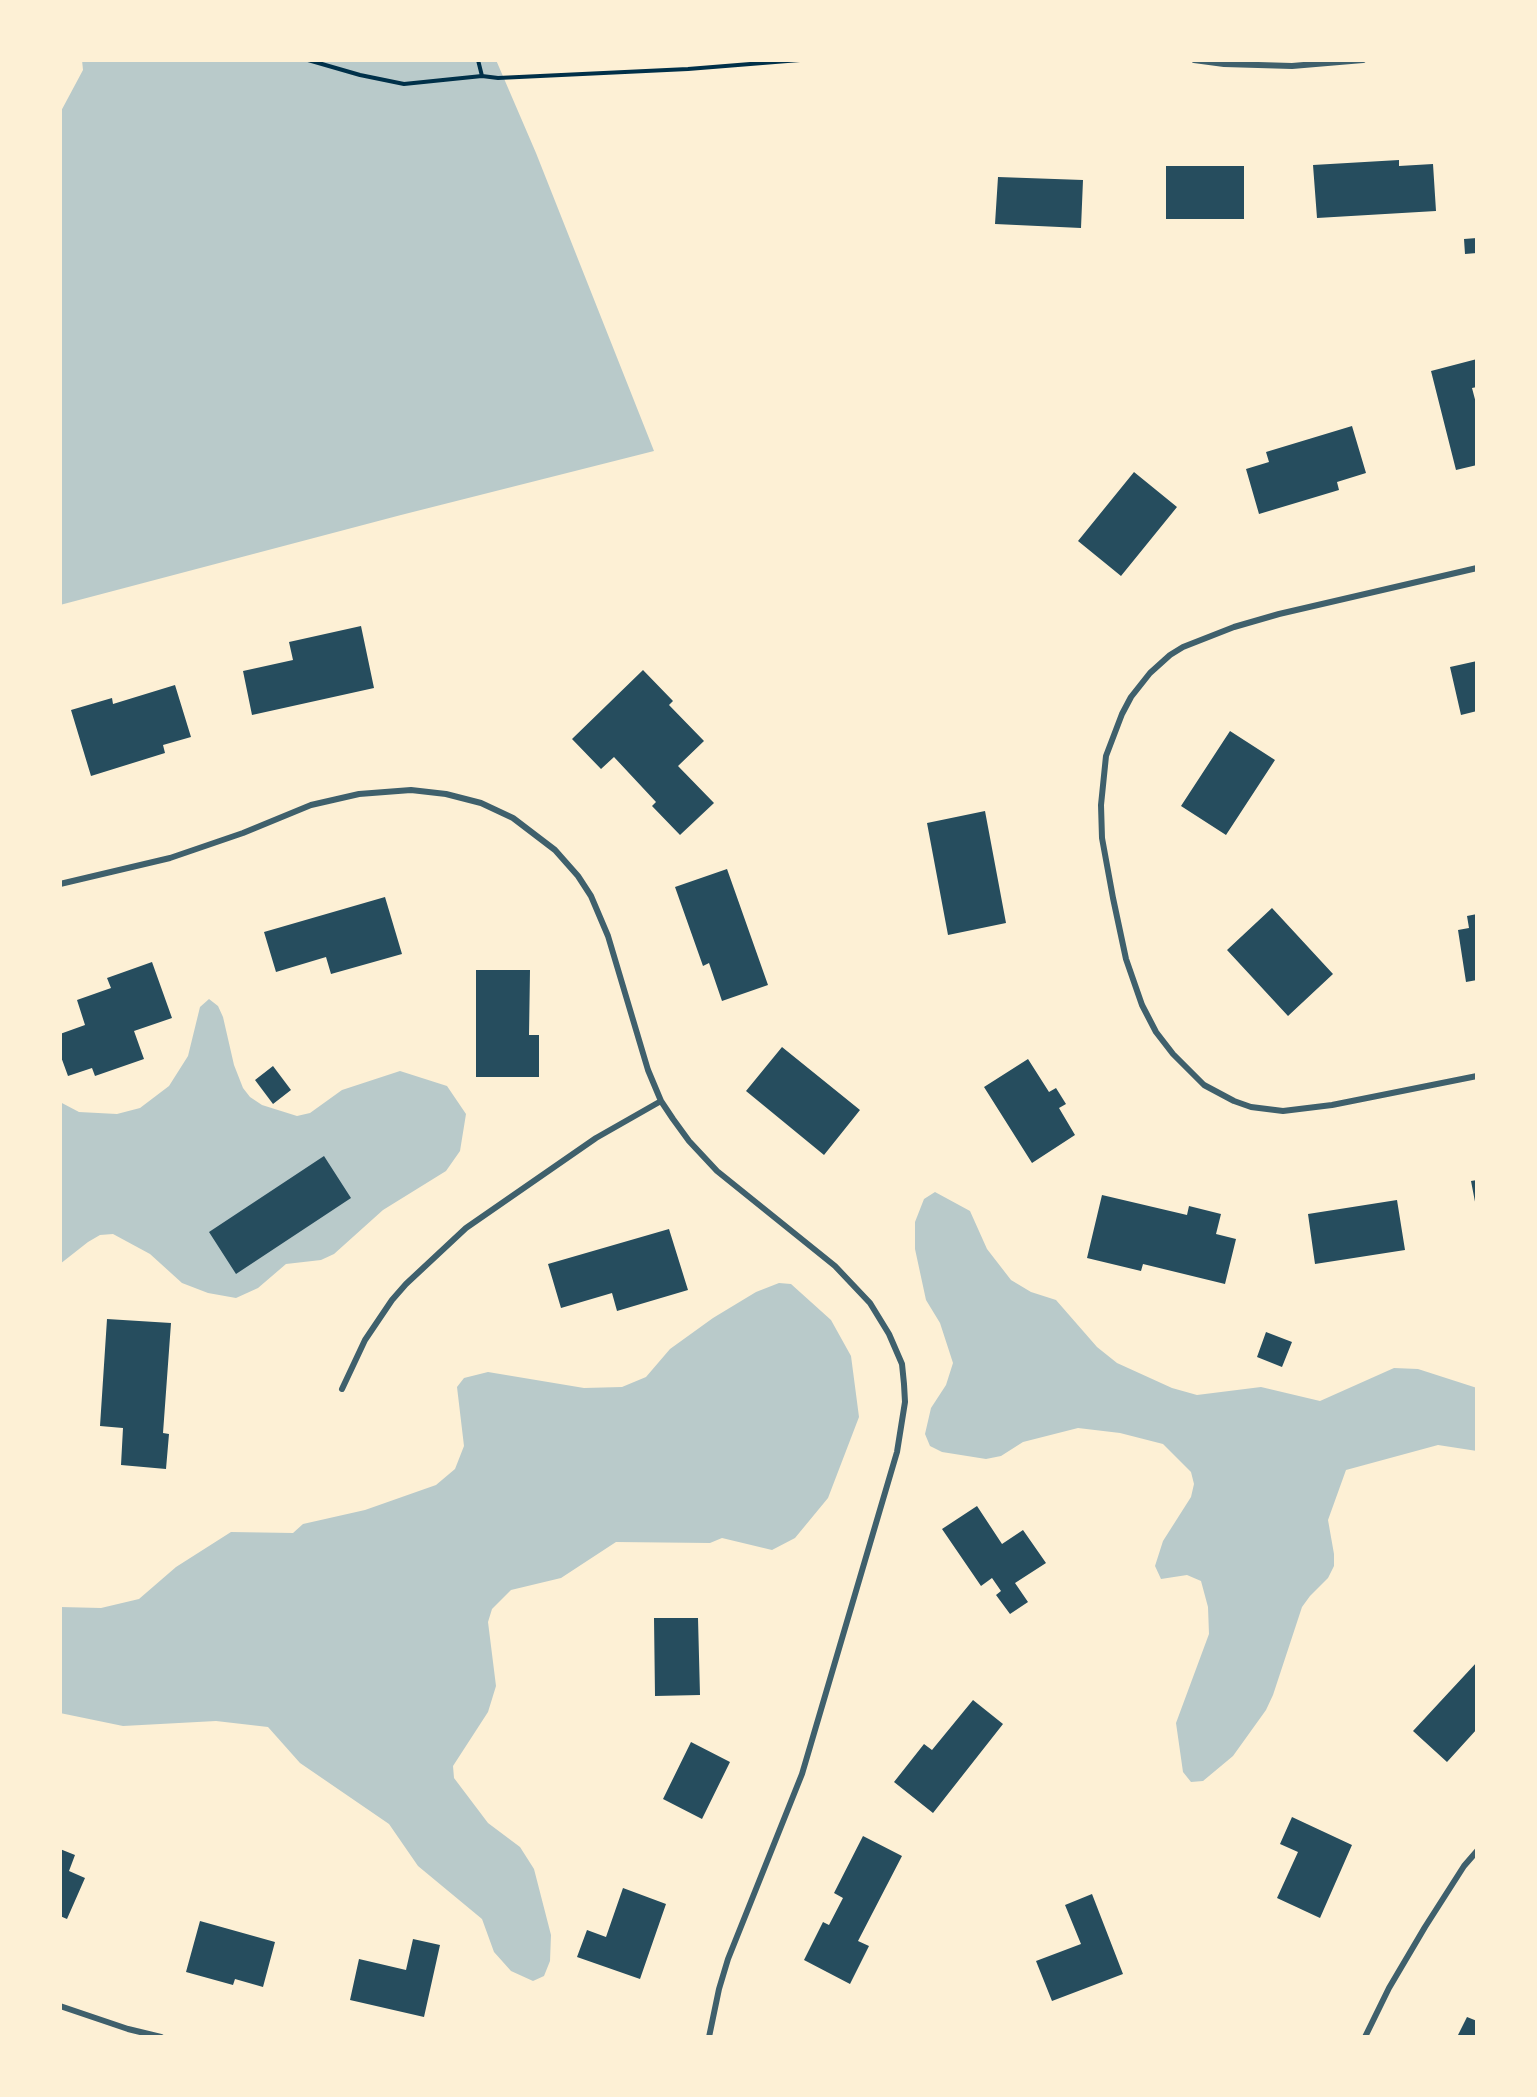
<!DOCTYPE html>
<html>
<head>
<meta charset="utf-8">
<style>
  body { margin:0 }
  #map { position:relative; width:1537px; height:2097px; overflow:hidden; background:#fdf0d5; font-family:"PT Sans",sans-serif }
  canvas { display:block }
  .frame { position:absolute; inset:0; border:62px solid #fdf0d5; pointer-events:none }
</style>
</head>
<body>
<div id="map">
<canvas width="1537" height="2097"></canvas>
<div class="frame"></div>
</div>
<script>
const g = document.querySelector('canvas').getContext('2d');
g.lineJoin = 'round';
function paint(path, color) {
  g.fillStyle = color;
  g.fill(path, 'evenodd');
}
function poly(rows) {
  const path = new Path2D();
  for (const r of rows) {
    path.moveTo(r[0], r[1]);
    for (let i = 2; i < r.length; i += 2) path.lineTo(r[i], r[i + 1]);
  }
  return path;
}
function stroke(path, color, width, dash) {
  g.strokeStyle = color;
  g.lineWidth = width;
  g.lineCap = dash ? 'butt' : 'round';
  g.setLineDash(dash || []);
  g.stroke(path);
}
paint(poly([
  [82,60,496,60,536,153,654,451,401,515,60,605,60,113,83,70],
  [209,999,218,1006,223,1017,234,1065,243,1088,250,1097,262,1105,297,1116,310,1113,342,1090,400,1071,447,1086,466,1114,460,1151,446,1171,383,1210,334,1254,321,1260,286,1264,258,1288,236,1298,208,1293,182,1283,150,1254,113,1234,100,1235,88,1242,60,1264,60,1102,79,1112,117,1114,140,1108,169,1086,188,1056,200,1007],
  [935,1192,970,1211,987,1249,1011,1280,1031,1292,1056,1300,1097,1347,1117,1363,1172,1388,1197,1395,1261,1387,1320,1401,1394,1368,1418,1369,1477,1388,1477,1451,1438,1445,1346,1470,1328,1520,1334,1554,1334,1566,1328,1578,1310,1596,1302,1607,1273,1695,1266,1710,1233,1756,1203,1781,1191,1782,1183,1772,1176,1723,1209,1634,1208,1607,1201,1581,1187,1575,1161,1579,1155,1566,1163,1541,1191,1497,1194,1484,1191,1472,1163,1444,1120,1433,1078,1428,1023,1442,1001,1456,986,1459,942,1452,930,1446,925,1434,931,1408,946,1385,953,1363,940,1323,926,1300,915,1249,915,1222,924,1199],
  [779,1283,791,1284,831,1320,851,1356,859,1417,828,1498,795,1538,772,1550,722,1538,710,1543,616,1542,561,1578,511,1590,492,1609,488,1622,496,1686,488,1712,453,1766,454,1778,488,1823,520,1847,534,1869,551,1935,550,1961,544,1976,533,1981,511,1971,494,1952,482,1919,418,1866,389,1824,300,1763,268,1727,216,1721,123,1726,60,1713,60,1607,101,1608,139,1599,176,1567,231,1532,293,1533,303,1524,365,1510,436,1485,455,1469,464,1446,457,1387,464,1378,488,1372,584,1388,622,1387,646,1377,670,1349,713,1318,756,1292]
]), '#b9caca');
paint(poly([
  [1399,160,1399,166,1433,164,1436,211,1317,218,1313,165],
  [1166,166,1244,166,1244,219,1166,219],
  [998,177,1083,180,1081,228,995,224],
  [1477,238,1477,253,1465,254,1464,239],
  [1477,359,1477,387,1472,388,1477,407,1477,465,1456,470,1431,371],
  [1352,426,1366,473,1337,482,1339,490,1259,514,1246,469,1269,462,1266,452],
  [1134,472,1177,507,1121,576,1078,541],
  [361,626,374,688,252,715,243,671,293,660,289,642],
  [1477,661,1477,711,1461,715,1450,667],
  [643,670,673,701,669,705,704,741,678,766,714,803,680,835,652,806,656,802,614,757,601,769,572,739],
  [175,685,191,737,163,745,165,753,91,776,71,710,112,698,113,704],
  [1230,731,1275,760,1226,835,1181,806],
  [985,811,1006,923,948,935,927,823],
  [727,869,768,985,722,1001,709,963,703,966,675,887],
  [385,897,402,954,331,974,326,957,276,972,264,932],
  [1272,908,1333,974,1288,1016,1227,950],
  [1477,914,1477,980,1466,982,1458,930,1469,928,1467,916],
  [152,962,172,1018,134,1031,144,1059,95,1076,92,1068,68,1076,60,1054,60,1034,85,1025,77,1000,111,988,107,978],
  [476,970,530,970,529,1035,539,1035,539,1077,476,1077],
  [782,1047,860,1110,824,1155,746,1091],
  [1028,1059,1049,1092,1056,1088,1066,1104,1059,1108,1075,1135,1032,1163,984,1087],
  [273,1066,291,1090,273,1104,255,1080],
  [324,1156,351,1198,236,1274,209,1232],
  [1477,1180,1477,1206,1476,1207,1471,1181],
  [1102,1195,1187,1215,1189,1206,1221,1214,1216,1234,1236,1239,1225,1284,1143,1264,1141,1271,1087,1258],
  [1397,1200,1405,1250,1315,1264,1308,1214],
  [669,1229,688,1290,617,1311,612,1293,561,1308,548,1264],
  [107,1319,171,1323,163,1433,169,1434,166,1469,121,1465,123,1428,100,1426],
  [1266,1332,1292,1342,1282,1367,1257,1357],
  [977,1506,1002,1544,1023,1530,1046,1563,1015,1583,1028,1602,1010,1614,996,1595,1001,1591,992,1578,981,1586,942,1529],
  [654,1618,698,1618,700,1695,655,1696],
  [1477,1662,1477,1729,1447,1762,1413,1731],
  [973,1700,1003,1724,933,1813,894,1782,924,1744,932,1750],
  [691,1742,730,1762,702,1819,663,1799],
  [1292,1817,1352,1845,1320,1918,1277,1898,1298,1852,1280,1844],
  [863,1836,902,1856,858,1941,869,1946,850,1984,804,1960,823,1922,829,1925,843,1898,834,1893],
  [60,1849,75,1855,69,1871,85,1878,67,1919,60,1916],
  [623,1888,666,1904,640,1979,577,1957,587,1930,606,1937],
  [1092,1894,1123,1974,1052,2001,1036,1961,1081,1944,1065,1905],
  [200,1921,275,1942,263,1987,235,1979,233,1985,186,1972],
  [413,1939,440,1945,424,2017,350,2000,359,1959,406,1970],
  [1467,2017,1477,2021,1477,2037,1457,2037]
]), '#264d5e');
stroke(poly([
  [308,60,360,75,404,84,482,76],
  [478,60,482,76,498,78,688,69,800,60]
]), '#003049', 4);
stroke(poly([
  [1194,60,1224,64,1292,66,1363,60],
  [1477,568,1279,614,1234,627,1183,647,1170,655,1150,673,1131,697,1122,714,1106,756,1101,805,1102,838,1113,898,1126,959,1142,1005,1156,1032,1173,1054,1204,1085,1234,1101,1251,1107,1283,1111,1332,1105,1477,1076],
  [60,884,170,858,243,833,311,805,359,794,411,790,446,794,481,803,513,818,555,850,578,876,591,896,608,936,648,1070,661,1101,673,1119,689,1141,717,1171,835,1266,870,1303,889,1334,902,1364,904,1384,905,1402,897,1452,802,1774,728,1959,719,1989,709,2037],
  [342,1389,365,1340,392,1300,406,1284,466,1228,596,1138,661,1101],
  [60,2006,128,2029,161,2037],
  [1365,2037,1389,1988,1425,1927,1464,1866,1477,1851]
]), '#3f606c', 6);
</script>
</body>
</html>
